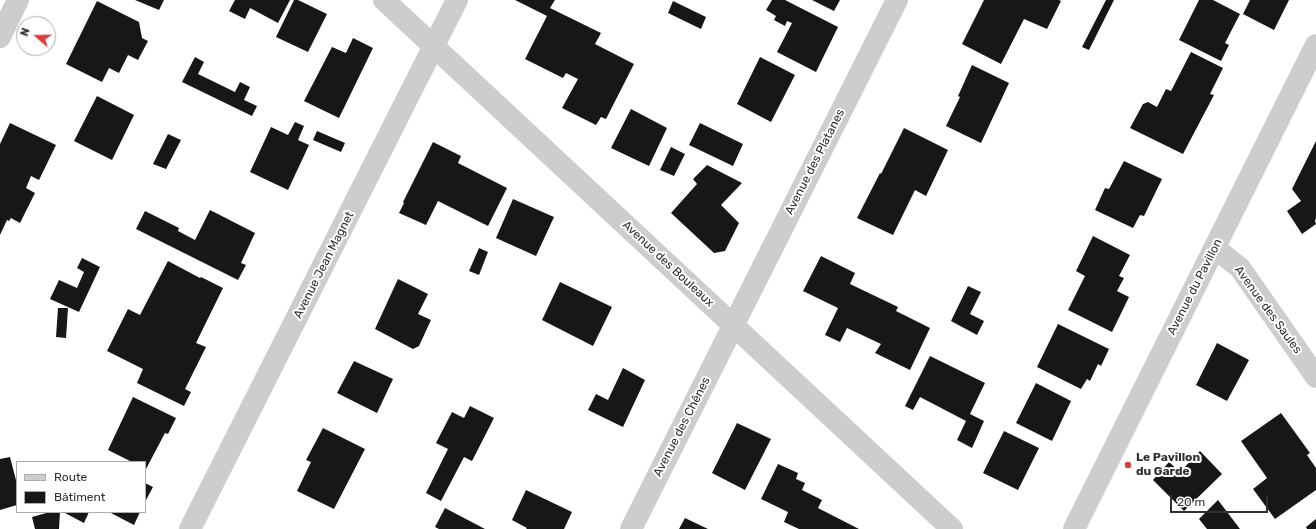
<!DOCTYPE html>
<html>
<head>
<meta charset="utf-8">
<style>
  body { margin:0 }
  #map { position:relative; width:1316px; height:529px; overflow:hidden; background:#fff; font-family:Rubik,sans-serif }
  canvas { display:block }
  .legend { position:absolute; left:16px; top:461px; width:130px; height:52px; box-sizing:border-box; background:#fff; border:1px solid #acacac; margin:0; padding:5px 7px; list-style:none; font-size:12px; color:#303030 }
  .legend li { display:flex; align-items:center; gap:8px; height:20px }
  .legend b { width:20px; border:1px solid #acacac }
  .north { position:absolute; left:16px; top:16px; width:40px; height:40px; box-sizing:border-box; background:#fff; border:1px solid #acacac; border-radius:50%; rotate:290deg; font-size:11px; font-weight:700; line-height:16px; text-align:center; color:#303030 }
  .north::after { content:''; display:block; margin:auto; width:14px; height:18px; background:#d84144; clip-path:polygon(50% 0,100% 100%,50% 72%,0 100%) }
  .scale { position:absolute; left:1170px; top:495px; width:98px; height:18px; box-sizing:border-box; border:2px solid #303030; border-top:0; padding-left:5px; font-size:12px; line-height:14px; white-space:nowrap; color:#303030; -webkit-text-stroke:3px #fff; paint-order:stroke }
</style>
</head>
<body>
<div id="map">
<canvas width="1316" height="529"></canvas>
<ul class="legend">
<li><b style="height:5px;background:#cdcdcd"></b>Route</li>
<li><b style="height:11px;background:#171717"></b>Bâtiment</li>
</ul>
<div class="north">N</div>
<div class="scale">20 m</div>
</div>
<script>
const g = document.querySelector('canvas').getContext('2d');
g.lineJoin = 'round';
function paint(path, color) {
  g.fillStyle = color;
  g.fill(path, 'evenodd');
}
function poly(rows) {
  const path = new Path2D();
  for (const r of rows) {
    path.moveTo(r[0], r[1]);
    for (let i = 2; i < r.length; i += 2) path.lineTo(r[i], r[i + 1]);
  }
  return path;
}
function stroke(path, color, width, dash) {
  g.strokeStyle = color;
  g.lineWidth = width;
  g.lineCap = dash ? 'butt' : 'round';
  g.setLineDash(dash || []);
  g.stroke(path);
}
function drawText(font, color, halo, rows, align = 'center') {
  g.font = font + ' Rubik,sans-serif';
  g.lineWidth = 4;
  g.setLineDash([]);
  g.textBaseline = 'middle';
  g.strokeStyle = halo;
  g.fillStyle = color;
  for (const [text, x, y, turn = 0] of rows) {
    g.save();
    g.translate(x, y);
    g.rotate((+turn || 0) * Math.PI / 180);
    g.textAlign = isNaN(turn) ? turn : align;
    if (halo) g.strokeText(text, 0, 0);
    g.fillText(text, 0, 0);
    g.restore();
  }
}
paint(poly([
  [135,0,164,0,159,10],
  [235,0,290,0,278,23,250,8,245,19,229,11],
  [294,0,298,0,327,14,308,52,276,37],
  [515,0,555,0,550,8,601,33,595,44,634,64,606,119,601,117,596,125,562,108,578,79,566,73,563,78,525,59,547,16],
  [772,0,785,0,838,27,816,72,777,52,792,23,787,21,785,26,774,20,776,16,766,10],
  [812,0,840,0,834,11],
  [984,0,1059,0,1061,1,1047,29,1024,19,1001,64,962,44],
  [1106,0,1114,0,1089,50,1082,47],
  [1199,0,1213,0,1240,14,1225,43,1229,45,1221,61,1179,40],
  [1250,0,1289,0,1274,30,1243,14],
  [97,1,139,22,142,38,148,41,138,60,128,55,119,73,109,68,102,82,66,64],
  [673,1,706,17,701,29,668,13],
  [353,38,373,48,339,118,304,101,332,47,346,53],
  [1191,52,1223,68,1210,94,1214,95,1183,154,1130,128,1143,104,1148,102,1157,107,1166,89,1171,91],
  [195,57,204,62,198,74,235,92,240,82,250,87,244,100,257,106,252,116,182,82],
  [760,57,795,75,771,122,737,104],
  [972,65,1009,83,981,143,946,126,960,97,958,96],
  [97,96,134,115,112,160,74,141],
  [631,109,667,128,649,166,611,148],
  [295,122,304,126,298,140,309,145,288,190,250,172,271,127,288,135],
  [10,123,56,145,39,180,31,176,26,188,35,193,20,223,11,218,9,221,7,220,0,235,0,144],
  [700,123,743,144,733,166,689,145],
  [904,128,948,150,926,196,915,190,893,235,857,218,880,173,881,174],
  [317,131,345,143,341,152,313,140],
  [168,134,181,140,166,169,153,164],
  [1316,141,1316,218,1315,221,1316,224,1302,234,1287,211,1301,201,1292,189],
  [433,142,461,156,458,163,507,188,488,226,438,201,426,225,399,213,404,203,403,202],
  [671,147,685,154,674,176,660,170],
  [1124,161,1162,179,1144,216,1140,215,1133,228,1095,210,1105,188,1109,189],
  [707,165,742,183,721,205,739,223,725,251,714,253,671,213,697,184,693,179],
  [513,199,554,217,536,256,496,238],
  [210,210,255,233,241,263,246,265,238,280,136,229,145,211,179,228,178,231,195,240],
  [1093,236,1130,255,1119,276,1124,278,1117,291,1129,297,1112,332,1068,310,1085,276,1076,271],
  [479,248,488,252,479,275,469,271],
  [821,256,855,273,850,284,898,307,896,311,930,328,910,370,875,353,881,344,847,328,840,342,825,335,838,308,803,291],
  [82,258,100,267,79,312,50,299,59,280,77,288,84,272,77,268],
  [168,261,200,278,201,277,223,288,196,343,206,347,185,389,191,392,184,406,137,383,143,369,107,351,128,309,140,315],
  [398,279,428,294,418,314,431,320,419,346,413,349,375,329],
  [560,282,612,307,593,346,542,320],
  [968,286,981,292,970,314,984,321,977,335,951,321],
  [58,308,68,308,66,338,56,337],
  [1058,324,1109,349,1101,366,1098,364,1090,381,1087,379,1081,389,1037,367],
  [1217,343,1249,360,1227,401,1196,385],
  [930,356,985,383,970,414,984,421,972,448,957,440,966,421,920,397,913,410,905,406],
  [354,361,393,379,377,413,337,393],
  [623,368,645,380,623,427,588,410,596,394,608,400],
  [1036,383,1071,401,1052,441,1016,423],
  [133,397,176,418,168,434,165,433,146,469,145,469,145,462,132,462,108,450],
  [470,406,494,418,472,461,464,457,441,501,426,493,448,449,436,443,452,412,464,418],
  [1281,413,1310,453,1307,455,1316,468,1316,490,1275,519,1253,489,1267,478,1241,441],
  [737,423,771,439,745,490,712,473],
  [323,428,365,449,334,509,297,491,311,462,306,460],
  [1004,431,1039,448,1018,490,983,473],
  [1200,451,1222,474,1184,511,1153,480,1169,462,1180,472],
  [10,457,17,484,17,505,0,510,0,459],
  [778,464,798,473,796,479,805,483,802,490,822,500,818,508,859,529,799,529,784,522,788,512,761,499],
  [145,483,153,487,145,502],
  [526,490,572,512,564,529,526,529,527,528,512,520],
  [1218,500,1240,529,1207,529,1199,519],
  [445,508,485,529,439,529,435,527],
  [50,512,60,512,59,529,35,529,32,517],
  [63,512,89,512,84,523],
  [109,512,140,512,134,525],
  [685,518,708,529,679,529],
  [1316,519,1316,529,1307,529,1306,527]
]), '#171717');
stroke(poly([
  [384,0,952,529],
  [0,37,18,0],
  [1215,248,1240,268,1316,377],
  [190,529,457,0],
  [631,529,897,0],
  [1074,529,1316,45]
]), '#cdcdcd', 22);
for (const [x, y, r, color] of [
  [1128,465,4,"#d84144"]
]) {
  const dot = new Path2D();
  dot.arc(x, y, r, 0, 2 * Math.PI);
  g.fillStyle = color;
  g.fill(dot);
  stroke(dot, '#fff', 1.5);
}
drawText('12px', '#303030', '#fff', [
  ["Avenue des Platanes",815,162,-63],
  ["Avenue des Bouleaux",668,264,43],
  ["Avenue Jean Magnet",324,265,-63],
  ["Avenue du Pavillon",1195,287,-63],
  ["Avenue des Saules",1268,310,54],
  ["Avenue des Chênes",682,427,-63]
]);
drawText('bold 12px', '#303030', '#fff', [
  ["Le Pavillon",1136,458],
  ["du Garde",1136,472]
], 'left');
</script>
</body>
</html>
